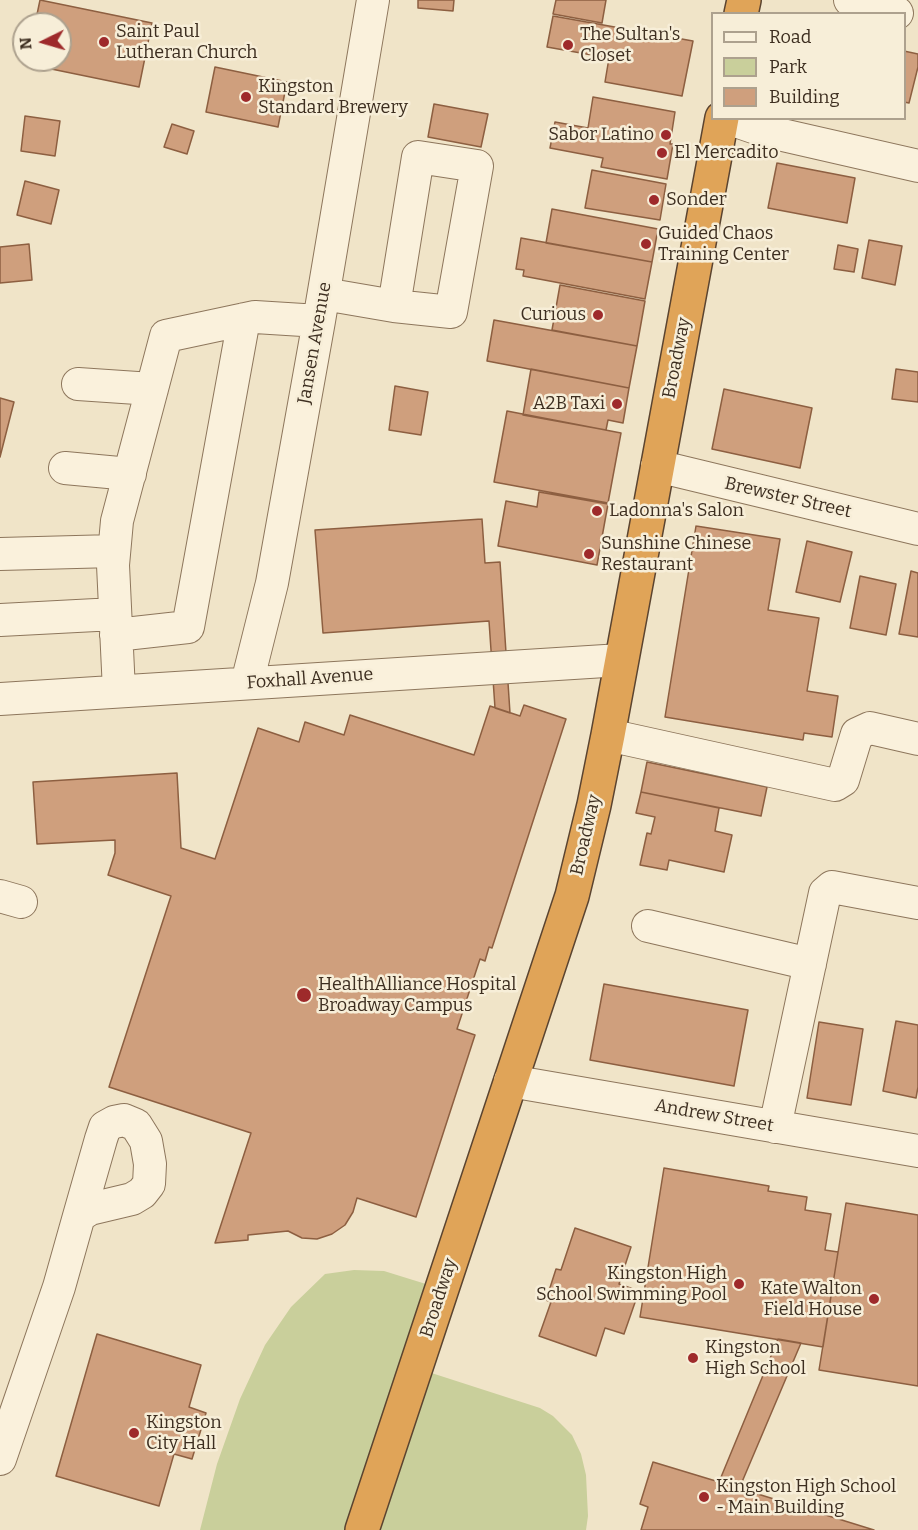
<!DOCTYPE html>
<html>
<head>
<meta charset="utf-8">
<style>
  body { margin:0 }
  #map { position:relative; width:918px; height:1530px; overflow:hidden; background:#f0e4c8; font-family:Bitter,serif }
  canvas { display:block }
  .legend { position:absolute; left:711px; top:12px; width:195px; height:108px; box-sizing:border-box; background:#f7eed8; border:2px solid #ada18e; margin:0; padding:8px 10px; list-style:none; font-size:18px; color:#3d2e20 }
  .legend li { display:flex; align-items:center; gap:12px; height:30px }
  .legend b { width:30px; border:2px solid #ada18e }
  .north { position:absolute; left:12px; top:12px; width:60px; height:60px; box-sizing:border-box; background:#f7eed8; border:2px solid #ada18e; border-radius:50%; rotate:265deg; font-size:16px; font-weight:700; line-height:24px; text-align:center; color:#3d2e20 }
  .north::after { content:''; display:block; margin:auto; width:21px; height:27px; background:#9e2a2b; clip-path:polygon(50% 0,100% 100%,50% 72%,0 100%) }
</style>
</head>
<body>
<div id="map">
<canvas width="918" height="1530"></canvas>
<ul class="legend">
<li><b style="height:8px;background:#faf1dc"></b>Road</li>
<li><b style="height:16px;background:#c9cf9b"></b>Park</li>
<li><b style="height:16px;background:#cf9f7d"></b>Building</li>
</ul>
<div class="north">N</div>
</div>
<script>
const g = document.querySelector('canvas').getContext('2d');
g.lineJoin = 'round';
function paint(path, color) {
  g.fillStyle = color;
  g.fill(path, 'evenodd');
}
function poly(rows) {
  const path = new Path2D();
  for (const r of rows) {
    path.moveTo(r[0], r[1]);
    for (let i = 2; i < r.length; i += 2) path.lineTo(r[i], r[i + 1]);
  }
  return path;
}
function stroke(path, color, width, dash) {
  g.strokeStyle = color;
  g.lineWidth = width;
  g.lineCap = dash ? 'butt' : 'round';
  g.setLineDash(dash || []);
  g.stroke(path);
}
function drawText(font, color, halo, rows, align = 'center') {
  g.font = font + ' Bitter,serif';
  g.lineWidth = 5;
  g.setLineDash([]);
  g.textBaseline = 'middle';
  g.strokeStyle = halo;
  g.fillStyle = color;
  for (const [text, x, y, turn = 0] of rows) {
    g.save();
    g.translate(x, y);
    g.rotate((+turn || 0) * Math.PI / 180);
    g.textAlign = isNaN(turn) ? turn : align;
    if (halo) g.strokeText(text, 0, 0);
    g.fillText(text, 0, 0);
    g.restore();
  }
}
paint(poly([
  [354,1270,384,1271,442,1289,416,1368,540,1408,553,1416,572,1435,581,1454,586,1475,588,1516,586,1530,200,1530,217,1464,240,1399,265,1345,291,1307,325,1274]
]), '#c9cf9b');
const building = poly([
  [40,0,152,23,139,87,27,64,28,60,60,60,60,24,35,24,40,0],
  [418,0,454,0,453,11,418,8,418,0],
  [556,0,606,0,602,23,553,14,556,0],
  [553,16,693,41,682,96,605,82,609,58,547,47,553,16],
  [904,51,918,54,918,67,909,103,904,102,904,51],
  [215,67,287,82,278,127,206,112,215,67],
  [593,97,675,112,670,144,673,144,667,179,601,167,603,158,550,148,555,122,588,128,593,97],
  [434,104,488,114,481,147,428,137,434,104],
  [25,116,60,121,55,156,21,151,25,116],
  [172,124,194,131,187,154,164,147,172,124],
  [777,163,855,178,847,223,768,208,777,163],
  [592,170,666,184,660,220,585,208,592,170],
  [25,181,59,190,51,224,17,215,25,181],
  [552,209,658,229,652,262,546,243,552,209],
  [521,238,652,262,645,299,523,276,524,270,516,269,521,238],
  [869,240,902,246,895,285,862,278,869,240],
  [29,244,32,280,0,283,0,247,29,244],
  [838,245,858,249,854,272,834,269,838,245],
  [560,285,645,301,637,346,552,330,560,285],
  [494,320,637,346,629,388,487,361,494,320],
  [531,369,629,388,623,423,608,420,606,430,523,415,531,369],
  [896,369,918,372,918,402,892,399,896,369],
  [395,386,428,392,421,435,389,430,395,386],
  [724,389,812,408,800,468,712,449,724,389],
  [0,398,14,402,0,457,0,398],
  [507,411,621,433,608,503,494,482,507,411],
  [539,492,608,504,597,565,498,546,506,501,537,507,539,492],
  [482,519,485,563,500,562,510,713,495,708,489,621,323,633,315,530,482,519],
  [696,526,780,539,768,610,819,618,807,691,838,696,832,737,804,733,803,740,665,717,696,526],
  [807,541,852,552,840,602,796,592,807,541],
  [911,571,918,573,918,637,899,634,911,571],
  [860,576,896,584,886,635,850,628,860,576],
  [524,705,566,719,492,948,489,947,485,961,480,959,457,1029,475,1035,416,1217,357,1198,353,1212,345,1225,332,1234,317,1239,302,1238,288,1231,248,1235,248,1240,215,1243,251,1133,109,1087,171,896,108,875,115,853,115,840,37,844,33,782,177,773,181,848,215,859,258,728,299,742,305,722,344,735,350,715,474,755,490,706,520,716,524,705],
  [647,762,767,787,761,816,641,792,647,762],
  [641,792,719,808,715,831,732,835,724,872,669,860,667,870,640,865,647,833,651,834,655,817,636,813,641,792],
  [604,984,748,1010,734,1086,590,1060,604,984],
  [896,1021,918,1025,918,1087,916,1098,883,1091,896,1021],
  [819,1022,863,1029,851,1105,807,1098,819,1022],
  [664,1168,769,1186,768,1191,807,1197,805,1210,831,1214,825,1250,838,1252,823,1347,640,1317,664,1168],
  [846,1203,918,1215,918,1386,819,1370,846,1203],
  [575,1228,631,1247,619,1284,639,1291,624,1334,605,1328,596,1356,539,1336,551,1302,546,1300,556,1269,561,1270,575,1228],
  [97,1334,201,1365,189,1407,206,1413,192,1459,174,1454,159,1506,56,1476,97,1334],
  [778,1339,801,1343,739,1489,719,1482,778,1339],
  [653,1462,719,1482,874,1530,641,1530,648,1507,640,1504,653,1462]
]);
paint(building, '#cf9f7d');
stroke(building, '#8d5f41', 1.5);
const minor = poly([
  [850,0,865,7,897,13],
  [727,118,765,131,918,166],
  [324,294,394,306,451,312,477,166,418,157,394,306],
  [78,384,152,389],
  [657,466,918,529],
  [65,468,130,474],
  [0,554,114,551],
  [0,620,115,614],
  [116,635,188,627,244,319],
  [247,683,272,583,319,321,373,0],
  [119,691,113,565,117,521,166,336,255,317,319,321],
  [0,699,621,660],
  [608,735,835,785,843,780,857,734,870,728,918,739],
  [0,896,21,902],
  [648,926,810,964],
  [510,1081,918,1151],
  [775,1127,825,893,832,887,918,903],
  [0,1459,59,1287,79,1216,101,1139,105,1127,114,1122,124,1120,136,1125,146,1141,150,1164,149,1184,142,1193,132,1199,90,1209,79,1216]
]);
const highway = poly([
  [741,14,744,0],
  [362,1530,572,896,594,805,608,735,722,118]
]);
stroke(minor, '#8d765c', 34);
stroke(highway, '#5b4430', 36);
stroke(minor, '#faf1dc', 32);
stroke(highway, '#e0a458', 33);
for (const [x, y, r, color] of [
  [104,42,6,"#9e2a2b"],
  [568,45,6,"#9e2a2b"],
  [246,97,6,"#9e2a2b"],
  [666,135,6,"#9e2a2b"],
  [662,153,6,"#9e2a2b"],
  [654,200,6,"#9e2a2b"],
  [646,244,6,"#9e2a2b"],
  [598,315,6,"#9e2a2b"],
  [617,404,6,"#9e2a2b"],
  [597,511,6,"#9e2a2b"],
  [589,554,6,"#9e2a2b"],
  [304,995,8,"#9e2a2b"],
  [739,1284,6,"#9e2a2b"],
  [874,1299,6,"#9e2a2b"],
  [693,1358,6,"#9e2a2b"],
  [134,1433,6,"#9e2a2b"],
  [704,1497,6,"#9e2a2b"]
]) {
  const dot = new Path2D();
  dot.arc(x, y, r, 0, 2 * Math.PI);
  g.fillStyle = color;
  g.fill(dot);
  stroke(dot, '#f7eed8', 2);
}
drawText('18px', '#3d2e20', '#f7eed8', [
  ["Saint Paul",116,32],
  ["Lutheran Church",116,53],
  ["The Sultan's",580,35],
  ["Closet",580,56],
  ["Kingston",258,87],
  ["Standard Brewery",258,108],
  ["Sabor Latino",654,135,"right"],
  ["El Mercadito",674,153],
  ["Sonder",666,200],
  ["Guided Chaos",658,234],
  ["Training Center",658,255],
  ["Curious",586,315,"right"],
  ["A2B Taxi",605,404,"right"],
  ["Ladonna's Salon",609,511],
  ["Sunshine Chinese",601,544],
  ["Restaurant",601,565],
  ["HealthAlliance Hospital",318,985],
  ["Broadway Campus",318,1006],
  ["Kingston High",727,1274,"right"],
  ["School Swimming Pool",727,1295,"right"],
  ["Kate Walton",862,1289,"right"],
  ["Field House",862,1310,"right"],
  ["Kingston",705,1348],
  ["High School",705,1369],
  ["Kingston",146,1423],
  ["City Hall",146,1444],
  ["Kingston High School",716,1487],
  ["- Main Building",716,1508]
], 'left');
drawText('18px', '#3d2e20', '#f7eed8', [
  ["Jansen Avenue",315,343,-80],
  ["Broadway",677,358,-79],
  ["Brewster Street",788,498,13],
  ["Foxhall Avenue",310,679,-4],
  ["Broadway",586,835,-77],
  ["Andrew Street",714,1116,10],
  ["Broadway",439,1298,-72]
]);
</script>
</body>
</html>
